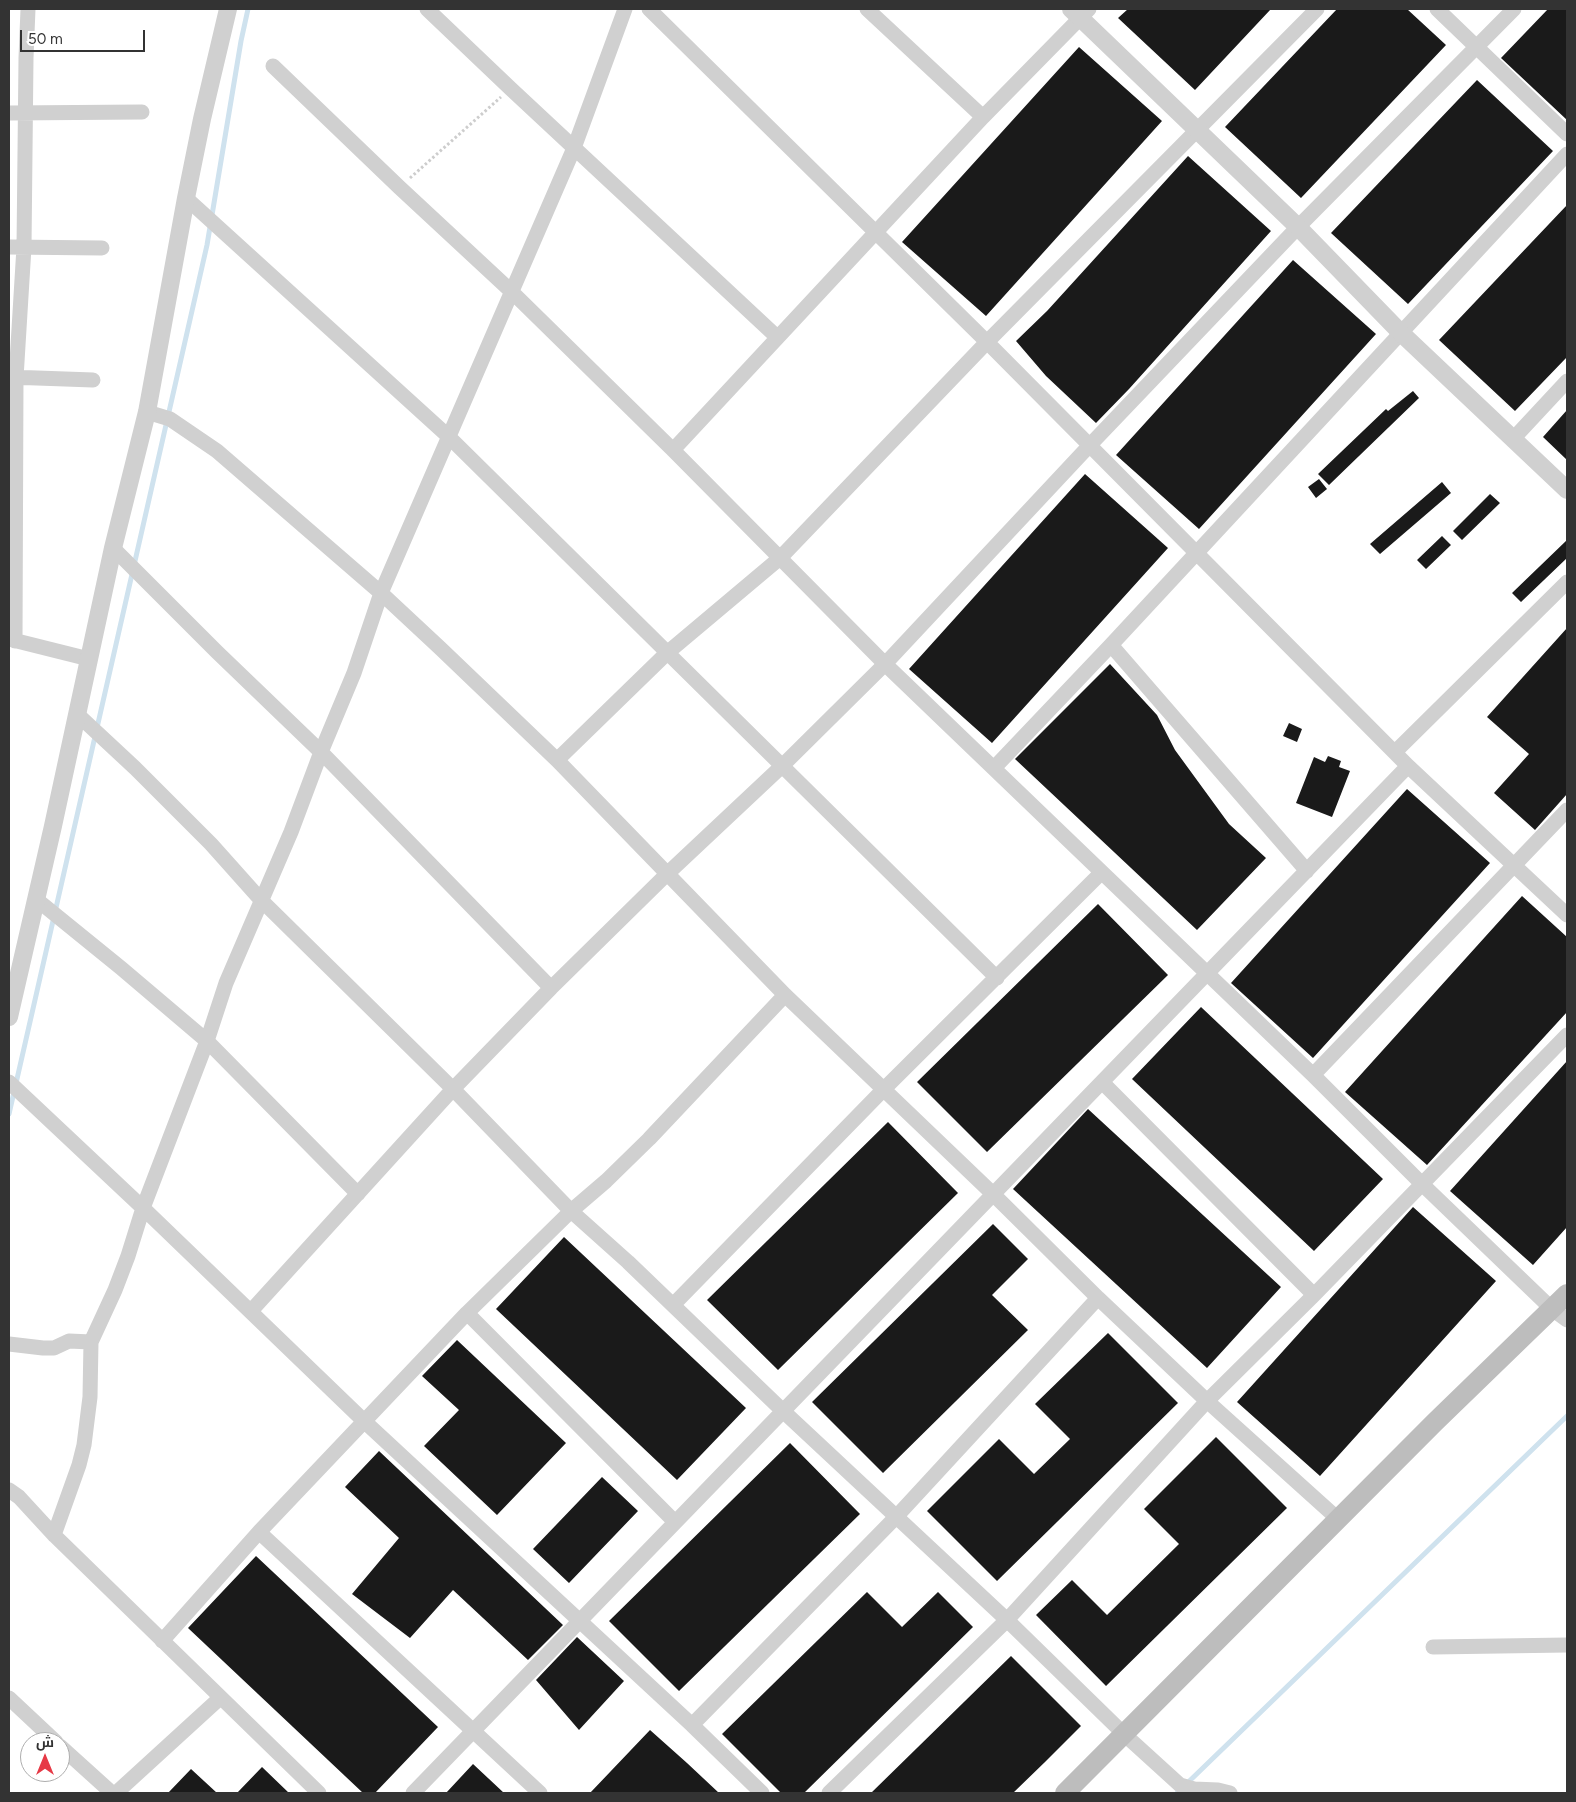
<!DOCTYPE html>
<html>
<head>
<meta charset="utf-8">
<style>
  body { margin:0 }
  #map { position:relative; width:1576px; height:1802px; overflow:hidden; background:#fff; font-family:Figtree,Cairo,sans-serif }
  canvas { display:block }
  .frame { position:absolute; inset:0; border:10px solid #333; pointer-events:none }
  .north { position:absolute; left:20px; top:1732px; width:50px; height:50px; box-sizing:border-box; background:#fff; border:1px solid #adadad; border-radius:50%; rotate:0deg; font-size:14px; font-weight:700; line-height:20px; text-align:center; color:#333 }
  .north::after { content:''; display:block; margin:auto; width:18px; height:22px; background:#e63946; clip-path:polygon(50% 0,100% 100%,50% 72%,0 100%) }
  .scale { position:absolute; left:20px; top:30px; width:125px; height:22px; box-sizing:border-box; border:2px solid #333; border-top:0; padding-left:6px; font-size:15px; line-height:18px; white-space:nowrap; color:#333; -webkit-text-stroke:4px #fff; paint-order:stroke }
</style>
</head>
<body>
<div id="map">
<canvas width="1576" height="1802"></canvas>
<div class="frame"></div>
<div class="north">ش</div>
<div class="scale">50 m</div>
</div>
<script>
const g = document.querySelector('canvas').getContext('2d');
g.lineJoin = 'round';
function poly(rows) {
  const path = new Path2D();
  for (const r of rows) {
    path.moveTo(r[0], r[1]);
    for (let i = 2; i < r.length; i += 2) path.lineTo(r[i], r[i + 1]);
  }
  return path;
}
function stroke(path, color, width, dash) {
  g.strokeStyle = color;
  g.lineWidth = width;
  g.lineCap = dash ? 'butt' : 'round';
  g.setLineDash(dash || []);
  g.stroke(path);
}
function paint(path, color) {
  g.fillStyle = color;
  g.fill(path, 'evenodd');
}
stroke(poly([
  [9,1114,207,245,241,41,248,9],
  [1177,1793,1567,1416]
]), '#cfe2ee', 5);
paint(poly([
  [1128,9,1271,9,1195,90,1118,18],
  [1337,9,1407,9,1446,45,1301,198,1225,127],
  [1548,9,1567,9,1567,120,1501,58],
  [1079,47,1162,121,986,316,902,242],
  [1477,80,1553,151,1408,304,1331,233],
  [1188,156,1271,231,1129,389,1096,423,1046,376,1016,341,1047,311],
  [1567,205,1567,357,1515,411,1439,340],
  [1293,260,1376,334,1199,529,1116,455],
  [1413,391,1419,398,1329,485,1318,474,1386,409,1388,411],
  [1567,410,1567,460,1543,437],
  [1085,474,1168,548,992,743,909,669],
  [1319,479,1327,489,1316,498,1308,487],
  [1442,482,1451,493,1380,554,1370,544],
  [1490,494,1500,503,1462,540,1453,531],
  [1442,536,1451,545,1426,569,1417,560],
  [1567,540,1567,558,1521,602,1512,593],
  [1567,628,1567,794,1535,830,1494,793,1529,754,1487,717],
  [1110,664,1157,715,1175,750,1229,824,1266,858,1197,930,1015,759],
  [1289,723,1302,729,1297,742,1283,736],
  [1328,756,1341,761,1339,767,1350,771,1332,817,1296,803,1314,757,1325,762],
  [1407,789,1490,863,1313,1058,1231,983],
  [1522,896,1567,937,1567,1012,1427,1165,1345,1092],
  [1098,904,1168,975,987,1152,917,1082],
  [1201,1007,1383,1179,1314,1251,1132,1079],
  [1567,1061,1567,1227,1533,1265,1450,1191],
  [1088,1109,1281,1287,1207,1368,1013,1189],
  [888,1122,958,1193,778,1370,707,1300],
  [1413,1207,1496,1281,1320,1476,1237,1402],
  [993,1224,1028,1259,992,1295,1028,1330,883,1473,812,1402],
  [564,1237,746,1408,677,1480,496,1309],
  [1108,1333,1178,1403,997,1581,927,1511,999,1439,1034,1474,1070,1439,1035,1404],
  [457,1340,566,1443,497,1515,424,1446,459,1410,422,1376],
  [1216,1437,1287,1508,1106,1686,1036,1615,1072,1580,1107,1615,1179,1544,1144,1509],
  [790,1443,860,1514,679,1691,609,1621],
  [379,1451,563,1625,528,1660,453,1590,410,1638,352,1594,399,1538,345,1487],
  [602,1477,638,1511,569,1583,533,1549],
  [256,1556,438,1727,375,1793,363,1793,188,1628],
  [867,1592,902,1627,938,1592,973,1627,804,1793,781,1793,722,1734],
  [577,1637,624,1681,579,1730,536,1680],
  [1011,1656,1081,1726,1045,1762,1013,1793,871,1793],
  [650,1730,687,1763,719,1793,590,1793],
  [473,1764,504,1793,446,1793],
  [262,1767,289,1793,237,1793],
  [191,1769,217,1793,168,1793]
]), '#1a1a1a');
stroke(poly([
  [410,178,501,97]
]), '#cdcdcd', 3, [2.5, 2.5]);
stroke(poly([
  [427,9,511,89,777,337],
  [649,9,987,342,1408,766,1567,915],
  [867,9,983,117],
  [1437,9,1567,134],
  [273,66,399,187,512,292,673,450,885,664,1313,1075,1422,1184,1552,1309,1567,1320],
  [9,113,142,112],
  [186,198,449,437,997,978],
  [9,247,102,248],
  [9,377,93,380],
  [147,412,170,419,217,451,381,593,440,648,557,760,785,995,993,1194,1098,1298,1207,1401,1338,1519],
  [1513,439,1567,381],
  [673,450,983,117,1089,9],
  [113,548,217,652,321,752,551,988],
  [9,639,89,659],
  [15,641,16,378,24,247,26,58,28,9],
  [1111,645,1307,871],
  [77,714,135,768,211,844,261,900,453,1089,571,1211,628,1262,783,1411,1007,1620,1125,1735,1180,1785,1194,1789,1218,1790,1230,1793],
  [1395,752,1567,582],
  [557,760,667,653,780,558,987,342,1317,9],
  [994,768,1111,645,1567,154],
  [36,899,121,968,207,1041,358,1194],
  [1313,1075,1567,810],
  [9,1082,143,1208,364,1421,692,1725,762,1793],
  [1102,1082,1314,1295],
  [673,1305,883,1090,1101,873],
  [251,1311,453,1089,551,988,667,874,782,766,885,664,1089,446,1298,227,1514,9],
  [467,1313,675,1522],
  [9,1344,43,1348,54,1348,69,1341,91,1342],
  [9,1490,19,1497,54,1535,319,1793],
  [259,1532,540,1793],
  [54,1535,79,1465,84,1445,90,1397,91,1342,115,1290,128,1256,143,1208,207,1041,226,983,291,832,321,752,354,673,381,593,574,148,625,9],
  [162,1641,259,1532,467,1313,571,1211,606,1181,649,1139,785,995],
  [1433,1647,1567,1645],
  [9,1698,56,1742],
  [692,1725,896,1517,1098,1298],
  [60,1746,112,1793],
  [116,1793,220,1698],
  [413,1793,1408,766],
  [829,1793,1007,1620,1207,1401,1314,1295,1567,1035]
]), '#d0d0d0', 15);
stroke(poly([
  [1071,9,1298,227,1400,332,1567,490],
  [9,1017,53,826,113,548,147,412,186,198,202,119,228,9]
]), '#d0d0d0', 18);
stroke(poly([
  [1065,1793,1435,1422,1567,1294]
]), '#bdbdbd', 20);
</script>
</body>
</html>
